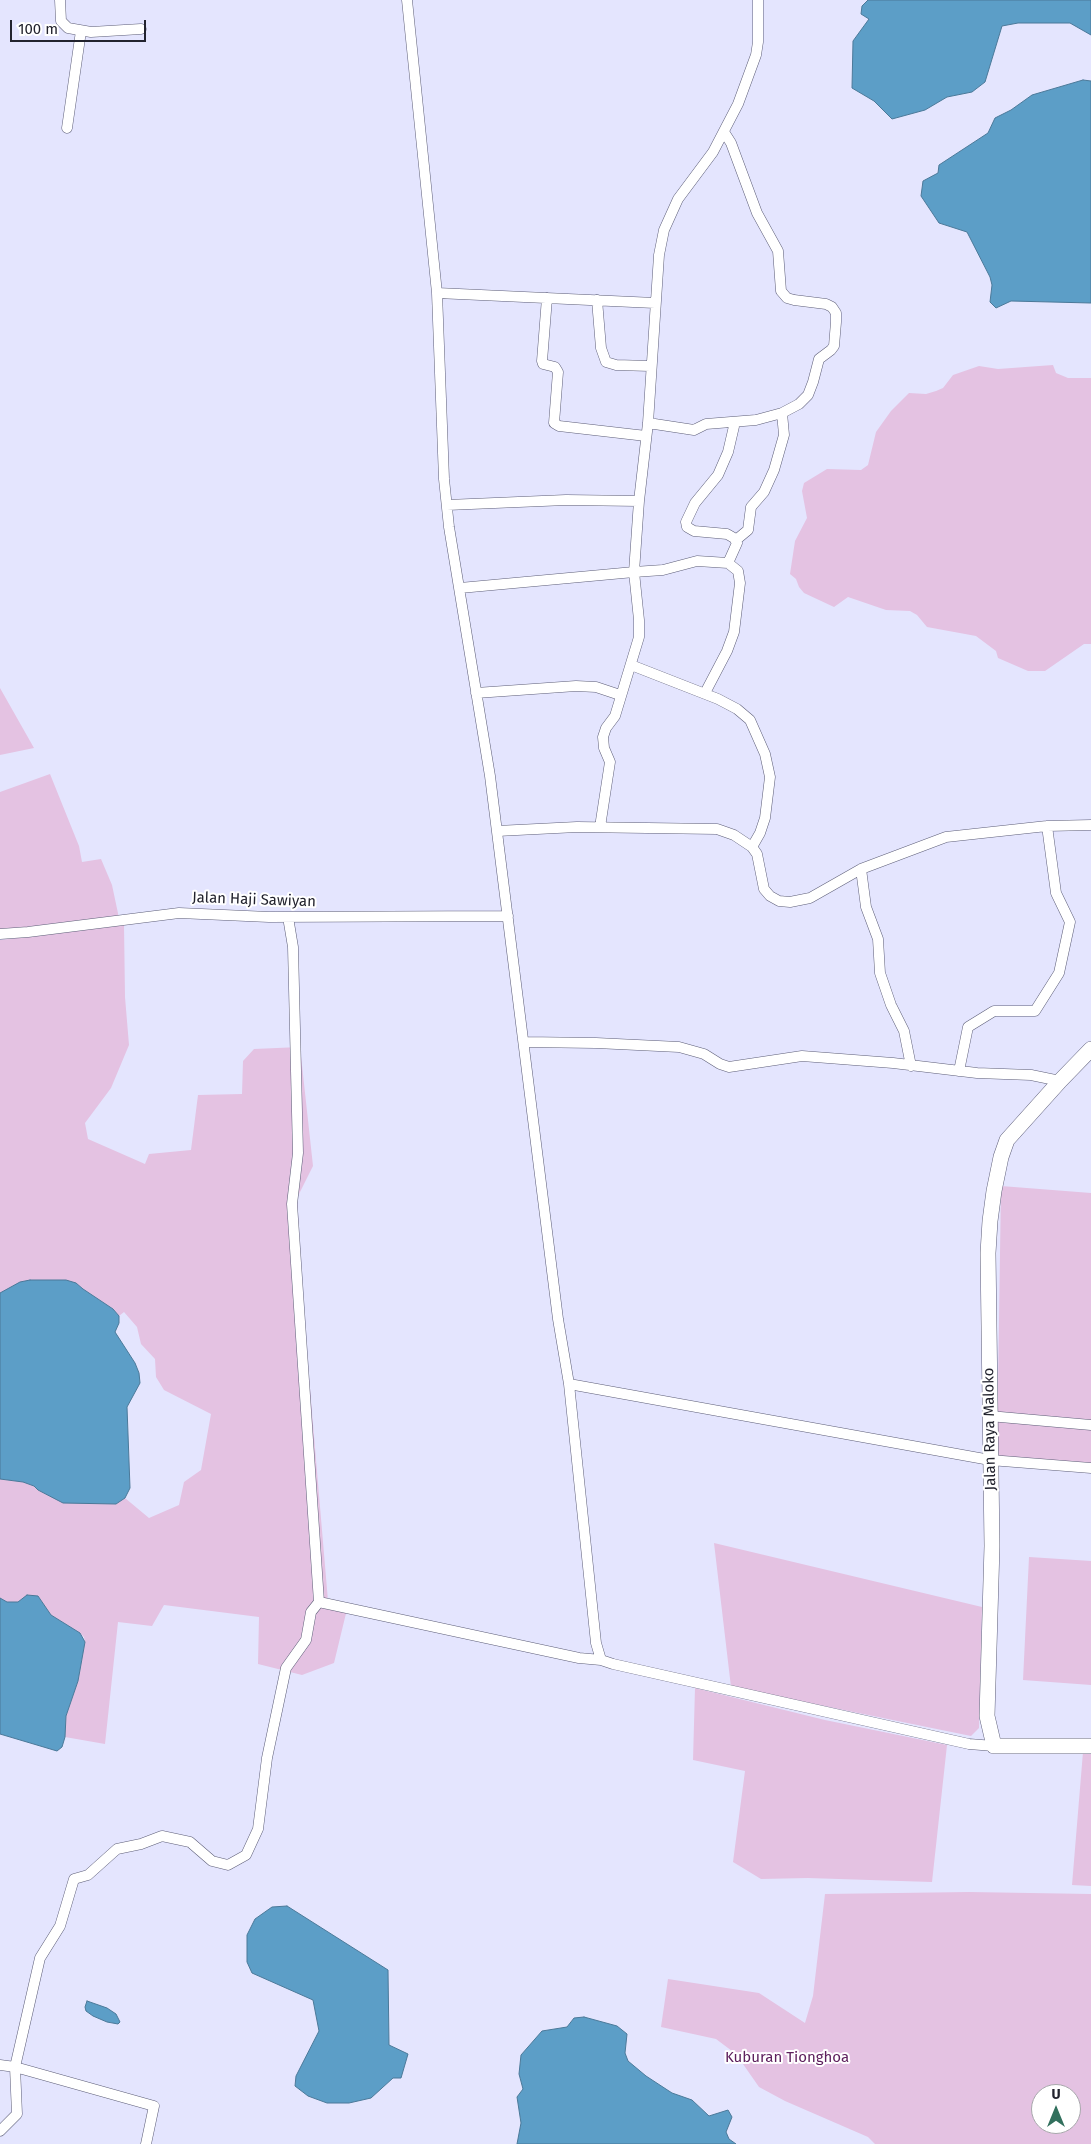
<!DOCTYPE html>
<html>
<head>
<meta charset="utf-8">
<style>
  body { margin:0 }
  #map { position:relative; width:1091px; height:2144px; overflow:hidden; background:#e4e5fe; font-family:"Fira Sans",sans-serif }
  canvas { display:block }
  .north { position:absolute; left:1031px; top:2084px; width:50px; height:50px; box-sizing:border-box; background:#fff; border:1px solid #a7a7ab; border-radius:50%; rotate:0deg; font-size:14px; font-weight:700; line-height:20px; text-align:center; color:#22232e }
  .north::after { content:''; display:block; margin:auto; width:18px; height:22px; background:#32705d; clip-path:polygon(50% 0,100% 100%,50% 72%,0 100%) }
  .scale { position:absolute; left:10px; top:20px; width:136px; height:22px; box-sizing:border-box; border:2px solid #22232e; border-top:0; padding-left:6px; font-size:15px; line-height:18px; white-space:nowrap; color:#22232e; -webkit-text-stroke:4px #fff; paint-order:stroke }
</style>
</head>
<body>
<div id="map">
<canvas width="1091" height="2144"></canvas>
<div class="north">U</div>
<div class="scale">100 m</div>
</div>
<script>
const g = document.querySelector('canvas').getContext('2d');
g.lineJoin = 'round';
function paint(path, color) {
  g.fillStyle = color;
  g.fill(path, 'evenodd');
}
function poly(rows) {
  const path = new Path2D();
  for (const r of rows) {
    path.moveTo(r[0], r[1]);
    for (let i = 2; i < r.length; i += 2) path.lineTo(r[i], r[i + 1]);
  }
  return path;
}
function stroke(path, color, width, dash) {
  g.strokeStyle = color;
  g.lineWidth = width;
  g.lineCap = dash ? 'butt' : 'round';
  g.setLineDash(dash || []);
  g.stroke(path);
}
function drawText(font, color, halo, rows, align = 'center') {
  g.font = font + ' "Fira Sans",sans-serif';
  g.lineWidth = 4;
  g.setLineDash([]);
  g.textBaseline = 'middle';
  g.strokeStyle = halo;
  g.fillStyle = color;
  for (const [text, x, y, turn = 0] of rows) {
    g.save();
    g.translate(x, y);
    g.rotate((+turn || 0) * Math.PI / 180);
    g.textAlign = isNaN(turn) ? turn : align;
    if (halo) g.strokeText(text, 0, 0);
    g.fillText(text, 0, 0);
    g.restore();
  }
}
paint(poly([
  [1053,365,1056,373,1068,378,1091,378,1091,644,1084,644,1045,671,1028,671,998,658,996,651,976,636,927,627,917,615,910,611,886,610,848,597,834,607,804,593,799,587,796,579,790,574,795,541,807,518,802,491,804,483,827,469,861,470,868,465,876,432,891,411,909,393,926,394,936,391,943,388,953,375,979,366,998,369],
  [0,688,34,748,0,755],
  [50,774,79,846,82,862,101,859,112,885,119,918,0,933,0,792],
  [124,925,125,997,129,1045,111,1088,85,1123,88,1139,145,1164,149,1154,191,1150,198,1095,242,1094,243,1061,254,1049,300,1047,313,1166,297,1198,305,1330,328,1601,348,1605,334,1663,302,1675,258,1664,259,1617,164,1605,152,1626,118,1622,105,1744,65,1737,66,1716,78,1681,85,1642,84,1637,80,1633,51,1615,38,1596,18,1602,7,1602,0,1598,0,1479,23,1482,34,1486,38,1490,116,1504,125,1498,149,1518,179,1505,184,1482,201,1470,211,1414,164,1390,156,1377,155,1359,141,1344,137,1327,124,1312,119,1316,113,1309,83,1289,76,1283,0,1293,0,940],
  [1001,1186,1091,1193,1091,1465,997,1456],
  [714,1543,982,1607,979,1728,971,1736,731,1687],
  [1029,1557,1091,1561,1091,1685,1023,1680],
  [695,1688,825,1720,947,1745,932,1882,808,1878,761,1879,733,1862,745,1771,693,1760],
  [1083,1752,1091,1752,1091,1886,1072,1885],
  [969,1892,1091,1894,1091,2144,875,2144,868,2137,785,2101,759,2087,736,2054,716,2039,661,2027,668,1979,759,1993,805,2023,813,1996,825,1894],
  [1041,2094,1071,2094,1071,2124,1041,2124]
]), '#e4c2e2');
const water = poly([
  [868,0,1091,0,1091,35,1070,23,1018,23,1002,26,985,82,972,92,947,97,925,110,892,119,874,101,852,88,853,41,869,19,861,14,862,6,868,0],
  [1083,80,1091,81,1091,303,1011,301,996,308,990,302,992,285,990,277,967,232,939,223,921,196,923,181,938,173,939,165,988,133,995,118,1011,110,1032,95,1083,80],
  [30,1280,66,1280,76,1283,83,1289,113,1309,119,1316,119,1323,115,1332,135,1363,139,1373,140,1383,127,1407,130,1488,125,1498,116,1504,63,1503,38,1490,34,1486,23,1482,0,1479,0,1293,20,1282,30,1280],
  [27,1595,38,1596,51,1615,80,1633,85,1642,78,1681,66,1716,65,1737,62,1747,57,1751,0,1734,0,1598,7,1602,18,1602,27,1595],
  [287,1906,388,1970,389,2045,408,2054,401,2078,393,2078,371,2098,349,2103,327,2103,308,2096,295,2086,296,2076,319,2031,313,2000,252,1973,247,1962,247,1935,255,1919,272,1907,287,1906],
  [87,2001,107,2008,116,2014,120,2022,118,2024,107,2022,93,2016,86,2011,85,2007,87,2001],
  [584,2017,617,2026,627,2034,625,2053,628,2061,646,2076,672,2093,692,2100,709,2116,728,2110,732,2117,726,2132,729,2139,736,2144,517,2144,521,2123,517,2097,523,2089,519,2074,521,2055,542,2031,567,2027,574,2018,584,2017]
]);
paint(water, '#5c9ec7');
stroke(water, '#4b7999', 1);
const street = poly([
  [60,0,61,21,68,28,91,32,141,29],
  [407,0,437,293,444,479,449,527,490,776,558,1319,569,1384,596,1643,601,1660],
  [67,128,81,31],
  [437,293,655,303],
  [547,298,542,361,543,364,555,367,558,372,554,423,559,426,646,436],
  [597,300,601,348,606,362,616,365,650,366],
  [648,423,694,430,706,424,756,420,782,413,799,404,808,395,813,382,819,359,831,350,834,346,836,322,836,313,832,307,826,304,794,300,787,298,781,291,778,251,757,213,731,143,724,132],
  [447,505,566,500,639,501],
  [736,540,748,530,751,507,764,492,774,470,784,435,782,413],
  [728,563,737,543,734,538,727,534,694,531,687,527,686,522,695,503,718,475,728,452,735,422],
  [460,588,634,572,639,501,648,423,659,255,664,230,678,199,713,152,738,104,756,55,758,42,758,0],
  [631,665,718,699,737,709,750,720,765,754,770,777,765,818,760,833,752,847],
  [476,693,576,686,596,687,620,695],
  [600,827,610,762,604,748,603,737,606,728,615,716,639,637,639,620,634,572,663,570,697,561,728,563,738,571,740,583,734,632,727,651,705,693],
  [497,831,577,827,717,829,734,835,752,847,757,854,764,889,770,896,779,901,790,902,810,898,861,869,946,837,1047,826,1091,825],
  [861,869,866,907,878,939,880,973,891,1005,904,1031,911,1066],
  [0,934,28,932,179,913,269,917,508,916],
  [525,1042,596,1043,679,1047,704,1054,720,1064,729,1067,802,1056,893,1063,977,1073,1031,1075,1060,1081],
  [959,1071,968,1027,994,1011,1035,1011,1059,973,1070,922,1056,893,1047,826],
  [569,1384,990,1460,1091,1468],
  [989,1416,1091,1425],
  [319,1602,579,1658,601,1660,613,1664,969,1744,994,1746],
  [0,2065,15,2067,154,2106,146,2144],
  [0,2131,17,2114,15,2067,40,1958,60,1926,74,1879,88,1875,117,1849,141,1844,162,1836,190,1842,212,1861,228,1865,246,1855,258,1829,267,1758,286,1668,306,1640,311,1612,319,1602,292,1204,298,1153,293,947,288,917]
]);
const secondary = poly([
  [1091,1049,1060,1081,1007,1140,1001,1157,994,1191,990,1221,988,1253,992,1546,987,1716,994,1746,1091,1746]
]);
stroke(street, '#5d5e78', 11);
stroke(secondary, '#5d5e78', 16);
stroke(street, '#fff', 10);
stroke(secondary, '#fff', 15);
drawText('15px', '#22232e', '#fff', [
  ["Jalan Haji Sawiyan",254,900,2],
  ["Jalan Raya Maloko",990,1429,-91]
]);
drawText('15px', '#5e205d', '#fff', [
  ["Kuburan Tionghoa",787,2058]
]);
</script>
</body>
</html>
